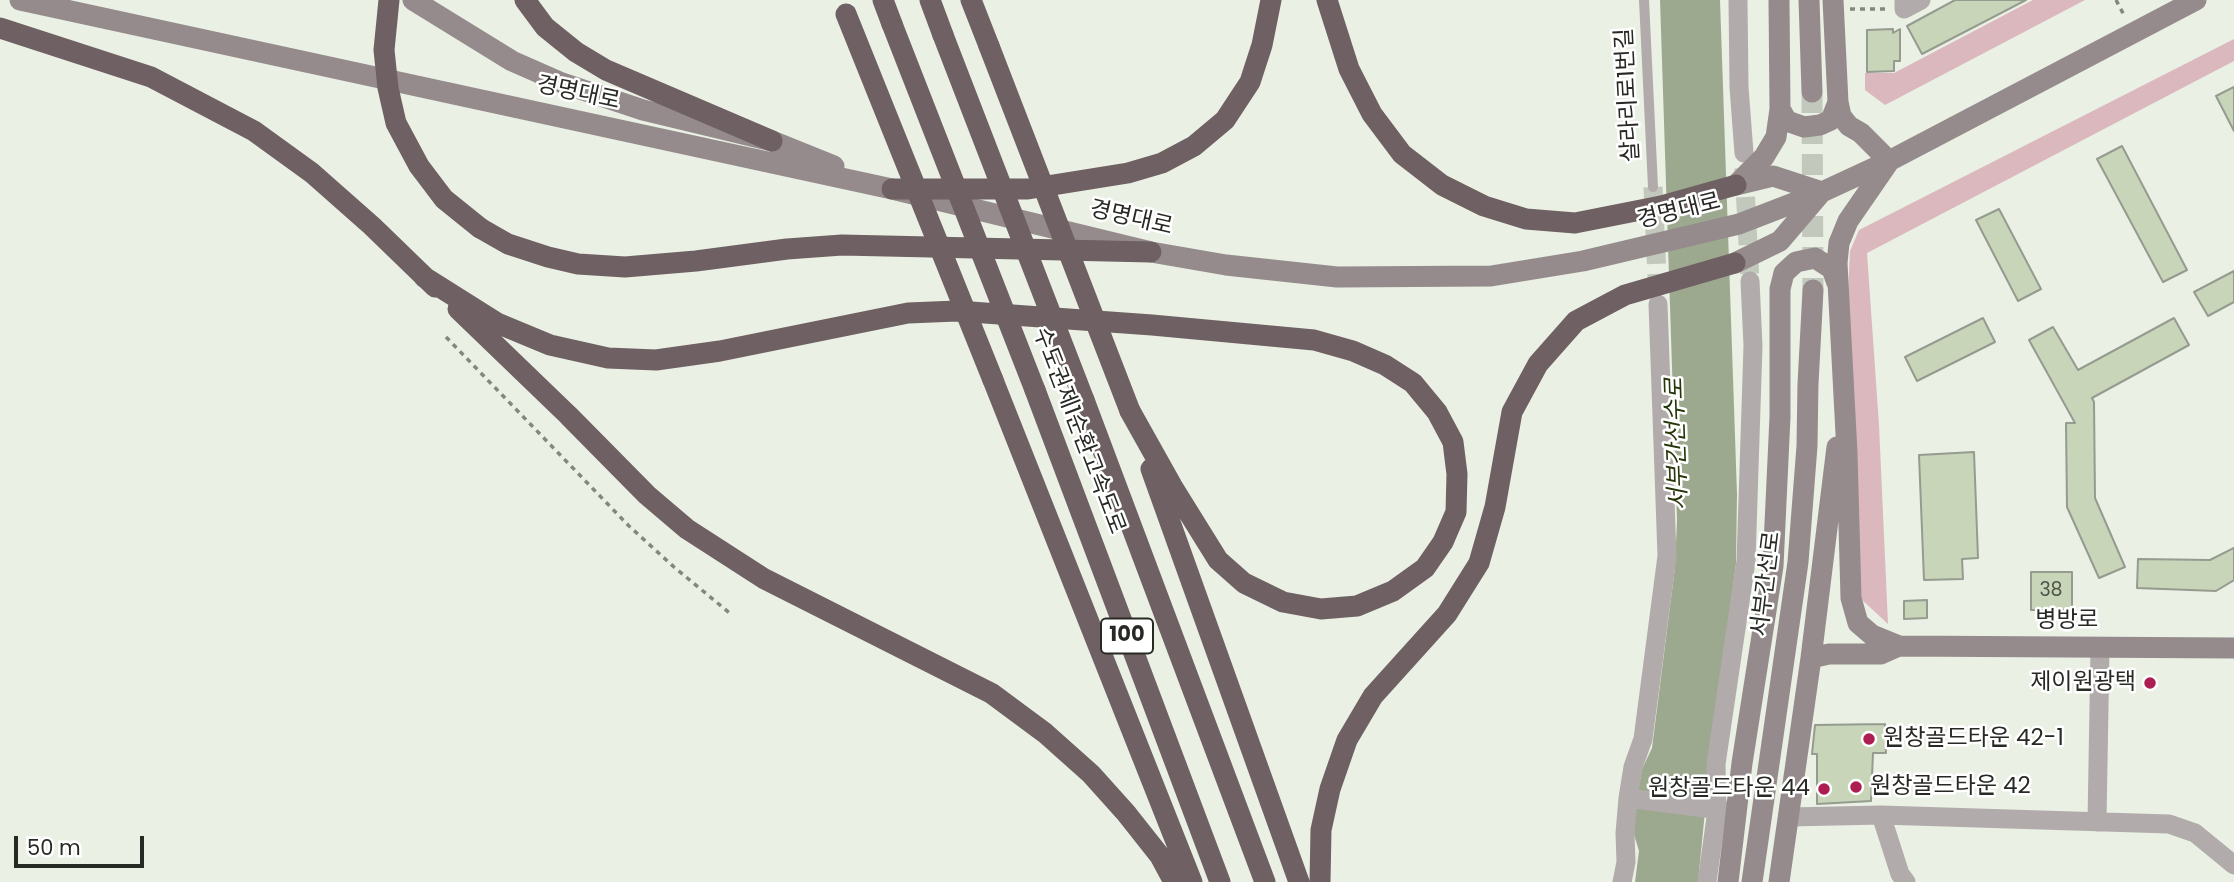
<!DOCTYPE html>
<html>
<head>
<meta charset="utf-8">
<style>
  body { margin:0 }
  #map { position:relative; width:2234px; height:882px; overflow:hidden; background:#eaf0e3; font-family:Poppins,sans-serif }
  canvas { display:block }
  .scale { position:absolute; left:14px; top:836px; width:130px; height:32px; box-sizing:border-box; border:4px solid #272924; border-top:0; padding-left:9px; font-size:21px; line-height:24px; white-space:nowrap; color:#272924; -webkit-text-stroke:5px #fff; paint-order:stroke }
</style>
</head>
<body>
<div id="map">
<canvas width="2234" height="882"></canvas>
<div class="scale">50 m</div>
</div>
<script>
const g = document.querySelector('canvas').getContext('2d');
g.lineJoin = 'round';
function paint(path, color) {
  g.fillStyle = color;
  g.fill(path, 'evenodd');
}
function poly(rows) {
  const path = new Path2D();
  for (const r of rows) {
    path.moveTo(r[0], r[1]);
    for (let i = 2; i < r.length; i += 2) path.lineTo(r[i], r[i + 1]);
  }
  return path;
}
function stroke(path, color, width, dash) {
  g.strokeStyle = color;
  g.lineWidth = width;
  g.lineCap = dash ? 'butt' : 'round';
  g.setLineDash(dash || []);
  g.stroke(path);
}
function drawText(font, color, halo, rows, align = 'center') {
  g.font = font + ' Poppins,"Noto Sans KR",sans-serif';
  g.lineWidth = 5;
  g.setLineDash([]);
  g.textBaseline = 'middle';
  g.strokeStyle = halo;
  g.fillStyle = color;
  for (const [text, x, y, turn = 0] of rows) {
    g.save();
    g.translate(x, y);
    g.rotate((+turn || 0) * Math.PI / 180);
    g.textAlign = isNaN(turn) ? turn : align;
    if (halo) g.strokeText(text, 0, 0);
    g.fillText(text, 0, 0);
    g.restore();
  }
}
paint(poly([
  [2033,0,2085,0,1885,105,1865,90,1865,73,1894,73],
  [2234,39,2234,61,1867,253,1879,425,1888,624,1860,598,1848,293,1850,251,1859,230]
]), '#dbb8be');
paint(poly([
  [1660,0,1720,0,1737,494,1736,564,1711,751,1698,882,1635,882,1639,851,1632,828,1642,769,1652,748,1675,567,1677,520]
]), '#9da98e');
const building = poly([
  [1955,0,2026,0,1922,54,1907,26,1955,0],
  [1893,29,1893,33,1900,29,1900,61,1894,61,1894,71,1867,72,1867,30,1893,29],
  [2234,87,2234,131,2216,96,2234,87],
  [2122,146,2187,270,2163,282,2097,159,2122,146],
  [1999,209,2041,289,2018,301,1976,220,1999,209],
  [2234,271,2234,302,2208,316,2194,292,2234,271],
  [1983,318,1995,342,1917,381,1905,357,1983,318],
  [2174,318,2189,345,2092,398,2094,402,2095,498,2125,567,2099,578,2067,507,2066,423,2075,423,2029,340,2053,327,2078,370,2174,318],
  [1974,452,1978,558,1962,559,1963,579,1924,580,1919,455,1974,452],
  [2234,548,2234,580,2216,591,2137,588,2138,559,2210,560,2234,548],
  [2031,572,2072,572,2072,610,2031,610,2031,572],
  [1927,600,1927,618,1904,619,1904,601,1927,600],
  [1885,724,1886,753,1873,753,1871,801,1817,804,1817,754,1812,754,1815,725,1885,724]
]);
paint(building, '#c8d5b9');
stroke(building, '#959b8f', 2);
stroke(poly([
  [1744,168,1750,281],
  [1653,187,1658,299]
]), '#c3c8bd', 19, [19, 10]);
stroke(poly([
  [1812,92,1813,290]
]), '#c3c8bd', 21, [21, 10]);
stroke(poly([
  [2116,0,2125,17],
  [1850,9,1887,9],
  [446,337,629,526,674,567,732,615]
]), '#83877e', 3.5, [5, 5]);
stroke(poly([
  [1644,0,1653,187]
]), '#b2abac', 10);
stroke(poly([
  [1738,0,1739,87,1744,153],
  [1904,0,1904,9,1921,0],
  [1628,798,1728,811],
  [1881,815,1900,874,1906,882],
  [1790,817,1881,815,2169,824,2195,833,2234,865],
  [2097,822,2100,648],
  [1622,882,1626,862,1625,833,1628,798,1633,767,1643,739,1667,556,1658,304],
  [1707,882,1717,810,1716,764,1746,561,1753,346,1750,281]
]), '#b2abac', 19);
stroke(poly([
  [20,0,892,189,1151,252,1226,265,1337,277,1491,276,1583,261,1739,224,1822,192,1889,161,2196,0],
  [413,0,512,61,562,83,643,110,772,141,834,166],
  [1809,0,1812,92],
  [1833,0,1838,102,1841,116,1849,126,1861,133,1889,161],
  [1780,109,1787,121,1804,127,1820,125,1831,120,1838,102],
  [1888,163,1848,221,1839,243,1837,263,1847,453,1851,598,1858,623,1872,635,1899,646,2234,648],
  [1736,185,1764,157,1776,137,1780,109,1779,0],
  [1736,185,1773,176,1822,192],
  [1735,263,1780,241,1820,194],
  [1811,658,1829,654,1881,654,1899,646],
  [1728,882,1742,763,1773,566,1780,417,1780,289,1784,273,1796,262,1815,258,1832,269,1837,283],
  [1752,882,1798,562,1807,446,1808,384,1813,290],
  [1779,882,1811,658,1837,447]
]), '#958b8d', 21);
stroke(poly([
  [525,0,545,27,576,52,606,70,772,141],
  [883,0,892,24],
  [930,0,943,35],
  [971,0,989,46],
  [1327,0,1349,69,1372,114,1402,154,1442,185,1484,206,1526,219,1575,223,1661,206,1736,185],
  [0,28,151,77,254,131,312,173,372,226,435,287],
  [892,189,1028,189,1128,173,1162,163,1194,146,1225,120,1250,82,1262,45,1271,0],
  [480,228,508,244,548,257,578,264,625,267,696,261,787,249,842,245,1151,252],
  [424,277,497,323,550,345,608,358,656,360,720,351,908,313,957,311,1152,325,1314,340,1353,351,1385,365,1413,383,1437,412,1453,442,1457,474,1456,512,1443,542,1425,568,1393,591,1357,606,1321,609,1283,602,1244,583,1218,560,1172,486,1130,411],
  [458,309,568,415,647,495,687,529,763,578,991,693,1045,733,1091,774,1126,813,1160,856,1174,882],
  [993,380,1192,882],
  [1035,390,1220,882],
  [1084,400,1265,882],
  [1151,469,1299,882],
  [1320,882,1321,830,1330,789,1347,740,1373,696,1447,614,1479,563,1495,507,1512,412,1538,364,1576,321,1625,295,1735,263]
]), '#6f6063', 21);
stroke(poly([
  [389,0,384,50,388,88,396,123,419,166,444,199,480,228],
  [846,14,993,380],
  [892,24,1035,390],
  [943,35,1084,400],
  [989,46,1130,411]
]), '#6f6063', 21);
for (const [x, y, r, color] of [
  [2150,683,7,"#ae1d51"],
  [1869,739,7,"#ae1d51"],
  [1856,787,7,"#ae1d51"],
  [1824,789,7,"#ae1d51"]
]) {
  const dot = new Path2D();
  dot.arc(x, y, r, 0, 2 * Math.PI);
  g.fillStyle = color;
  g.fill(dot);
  stroke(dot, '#fff', 2.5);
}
drawText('19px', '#4f5449', null, [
  ["38",2051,591]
]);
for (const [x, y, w] of [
  [1127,636,52]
]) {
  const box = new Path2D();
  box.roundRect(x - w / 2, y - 17.5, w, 35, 5);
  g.fillStyle = '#fff';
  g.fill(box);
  stroke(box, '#272924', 2);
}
drawText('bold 21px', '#272924', null, [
  ["100",1127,636]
]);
drawText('23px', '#272924', '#fff', [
  ["경명대로",578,94,12],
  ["살라리로1번길",1629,95,-93],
  ["경명대로",1679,212,-14],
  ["경명대로",1131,219,13],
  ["수도권제1순환고속도로",1078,431,69],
  ["서부간선로",1767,584,-83],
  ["병방로",2067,621]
]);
drawText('23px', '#272924', '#fff', [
  ["제이원광택",2136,683],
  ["원창골드타운 42-1",1883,739,"left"],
  ["원창골드타운 42",1870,787,"left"],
  ["원창골드타운 44",1810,789]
], 'right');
drawText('italic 24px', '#253507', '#fff', [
  ["서부간선수로",1678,444,-92]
]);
</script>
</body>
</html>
